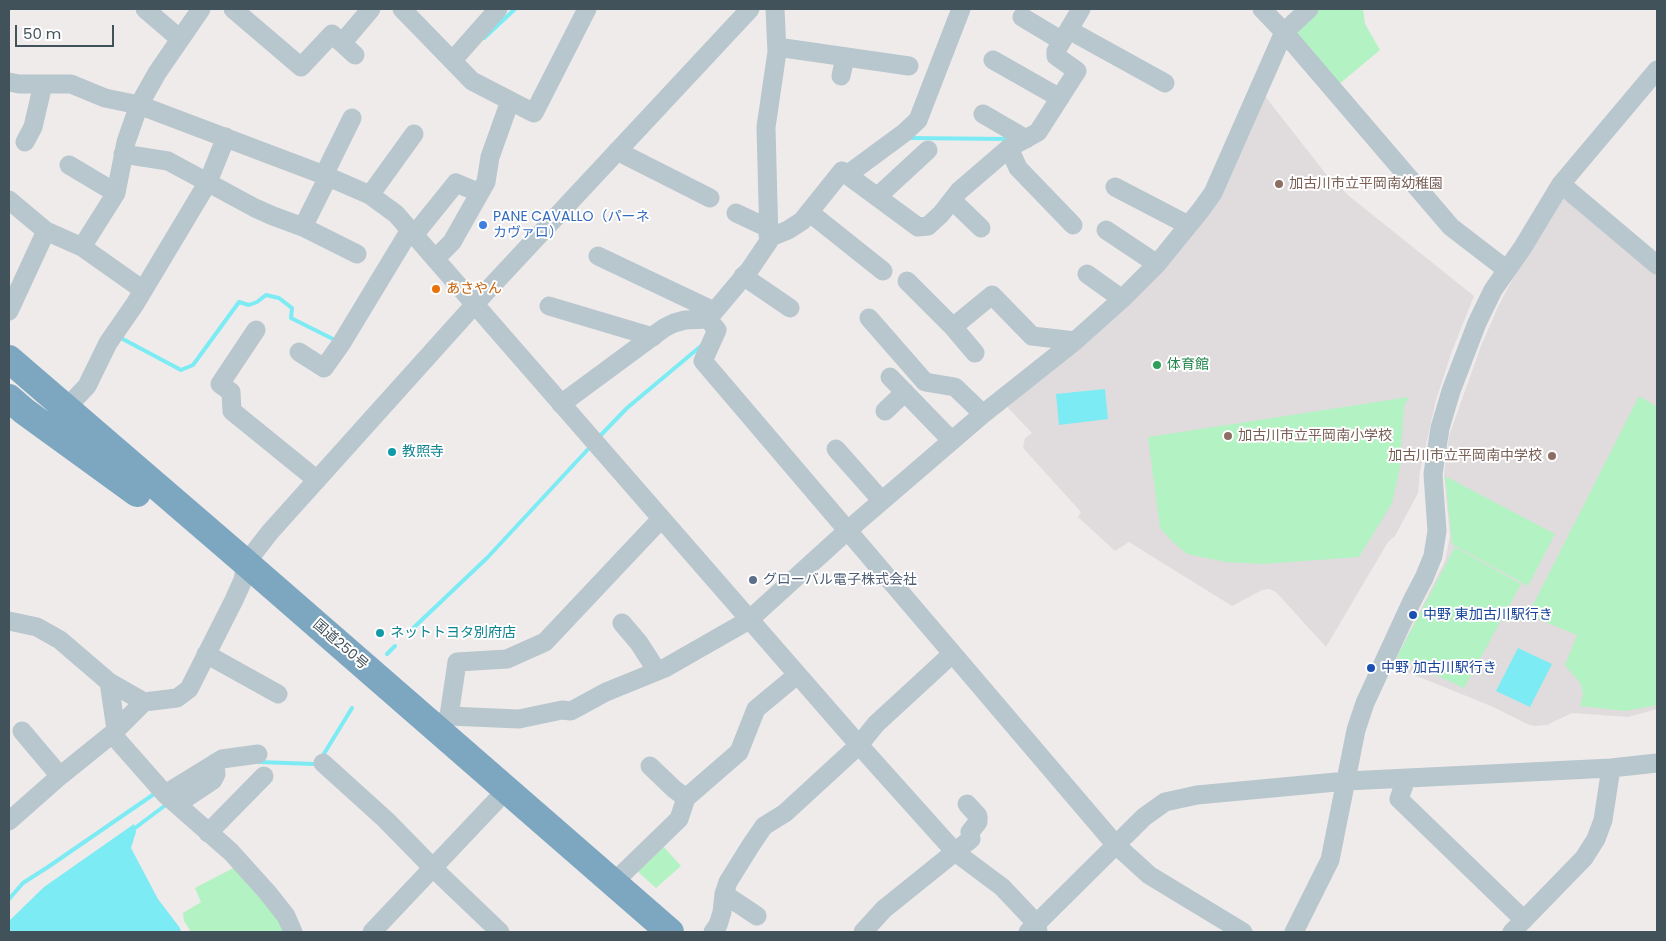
<!DOCTYPE html>
<html>
<head>
<meta charset="utf-8">
<style>
  body { margin:0 }
  #map { position:relative; width:1666px; height:941px; overflow:hidden; background:#efebeb; font-family:Poppins,sans-serif }
  canvas { display:block }
  .frame { position:absolute; inset:0; border:10px solid #42525a; pointer-events:none }
  .scale { position:absolute; left:15px; top:25px; width:99px; height:22px; box-sizing:border-box; border:2px solid #42525a; border-top:0; padding-left:6px; font-size:15px; line-height:18px; white-space:nowrap; color:#42525a; -webkit-text-stroke:4px #fff; paint-order:stroke }
</style>
</head>
<body>
<div id="map">
<canvas width="1666" height="941"></canvas>
<div class="frame"></div>
<div class="scale">50 m</div>
</div>
<script>
const g = document.querySelector('canvas').getContext('2d');
g.lineJoin = 'round';
function paint(path, color) {
  g.fillStyle = color;
  g.fill(path, 'evenodd');
}
function poly(rows) {
  const path = new Path2D();
  for (const r of rows) {
    path.moveTo(r[0], r[1]);
    for (let i = 2; i < r.length; i += 2) path.lineTo(r[i], r[i + 1]);
  }
  return path;
}
function stroke(path, color, width, dash) {
  g.strokeStyle = color;
  g.lineWidth = width;
  g.lineCap = dash ? 'butt' : 'round';
  g.setLineDash(dash || []);
  g.stroke(path);
}
function drawText(font, color, halo, rows, align = 'center') {
  g.font = font + ' Poppins,"Noto Sans JP",sans-serif';
  g.lineWidth = 4;
  g.setLineDash([]);
  g.textBaseline = 'middle';
  g.strokeStyle = halo;
  g.fillStyle = color;
  for (const [text, x, y, turn = 0] of rows) {
    g.save();
    g.translate(x, y);
    g.rotate((+turn || 0) * Math.PI / 180);
    g.textAlign = isNaN(turn) ? turn : align;
    if (halo) g.strokeText(text, 0, 0);
    g.fillText(text, 0, 0);
    g.restore();
  }
}
paint(poly([
  [1264,95,1326,174,1349,196,1474,296,1452,351,1436,400,1420,471,1418,493,1395,536,1388,542,1326,647,1276,592,1269,589,1262,590,1232,606,1129,542,1115,551,1078,517,1081,512,1023,448,1025,438,1032,433,1008,408,1009,400,1162,265],
  [1569,196,1657,273,1657,709,1628,717,1572,713,1547,725,1534,726,1527,724,1491,706,1392,666,1445,561,1450,536,1444,475,1449,436,1481,346,1497,309,1525,255,1560,198]
]), '#e0dcdd');
paint(poly([
  [1314,9,1363,9,1365,24,1380,50,1338,85,1291,30],
  [1639,396,1657,407,1657,705,1626,711,1580,706,1583,694,1581,684,1565,665,1577,635,1528,615],
  [1409,397,1404,406,1400,467,1392,503,1359,557,1263,564,1226,562,1187,554,1173,542,1160,528,1148,437],
  [1445,476,1555,534,1528,586,1452,544],
  [1455,547,1521,584,1464,688,1397,657],
  [663,846,681,866,656,888,635,869],
  [237,866,288,932,191,932,184,921,183,913,201,902,195,888]
]), '#b3f2c3');
paint(poly([
  [1105,389,1108,419,1059,425,1056,394],
  [1518,648,1552,664,1530,707,1496,691],
  [134,824,136,832,131,848,158,899,180,928,181,932,9,932,9,921,44,887]
]), '#7cebf3');
stroke(poly([
  [484,38,515,9],
  [908,138,1008,139],
  [119,337,181,370,193,365,239,302,249,305,257,302,266,295,279,298,292,308,291,318,337,341],
  [598,438,627,408,701,346],
  [408,633,487,558,591,446],
  [387,654,395,646],
  [322,757,352,708],
  [259,762,314,764],
  [131,831,167,804],
  [9,899,23,883,48,867,157,792]
]), '#7cebf3', 4);
stroke(poly([
  [145,9,180,39],
  [233,9,301,67,332,34,355,55],
  [402,9,472,81,534,113,587,9],
  [1262,9,1284,32,1451,227,1507,270],
  [1022,17,1062,41],
  [1069,30,1165,83],
  [342,43,371,9],
  [777,47,909,66],
  [453,60,498,9],
  [993,60,1060,98],
  [841,76,845,57],
  [9,82,19,84,71,84,105,98,139,105,324,175,370,195,396,214,859,745,955,852,1002,887,1037,924,1038,932],
  [983,114,1026,139],
  [25,142,33,127,43,84],
  [1009,148,1018,168,1073,225],
  [617,151,710,198],
  [123,154,168,161,255,208,273,216,303,227,357,254],
  [69,165,116,193],
  [324,175,352,118],
  [847,175,904,133,918,120,961,9],
  [1561,184,1657,265],
  [1115,187,1188,225],
  [370,195,414,134],
  [877,197,928,150],
  [9,200,46,231],
  [952,200,981,228],
  [809,212,883,271],
  [736,213,768,228],
  [303,227,328,177],
  [1106,230,1157,264],
  [414,235,456,183,480,193],
  [768,235,776,235,788,230,802,221,842,171,918,227,928,226,941,214,959,191,1009,148,1038,132,1077,71,1056,56,1056,51,1081,9],
  [82,247,143,290],
  [598,256,714,311],
  [435,259,452,242,486,182,490,157,510,101],
  [1087,274,1122,299],
  [743,276,790,308],
  [907,281,953,327,975,353],
  [549,306,653,337],
  [9,311,46,231,82,247,116,193,126,142,139,105,157,73,201,9],
  [869,318,925,382,955,387,983,414],
  [708,319,717,330,703,361,1115,844,1149,875,1243,932],
  [953,327,992,295,1032,336,1075,341],
  [256,330,220,384,231,392,232,411,317,480],
  [299,352,324,368,341,344,410,230],
  [890,377,952,441],
  [70,404,87,386,108,343,135,304,208,182,226,137],
  [561,404,664,328,674,323,685,320,708,319,750,269,769,241,766,127,777,52,775,9],
  [885,411,905,392],
  [836,449,882,501],
  [9,621,37,627,60,640,109,682,144,702],
  [622,623,639,643,657,671],
  [206,654,278,694],
  [109,682,116,730],
  [449,716,519,719,562,710,571,711,606,692,665,668,749,620,848,530,983,414,1075,341,1122,299,1157,264,1200,211,1213,193,1284,32,1309,9],
  [440,725,449,716,457,662,507,659,545,642,661,519],
  [22,731,60,776],
  [112,734,165,794,231,852,267,892,286,916,293,932],
  [323,763,386,820,433,868,500,932],
  [650,766,674,789,686,798],
  [1406,779,1399,799,1524,920],
  [165,794,222,759,258,754],
  [177,804,213,780,216,774,215,763],
  [9,821,60,776,112,734,144,702,177,698,189,689,234,600,243,580,246,563,270,532,485,293,750,9],
  [208,833,264,776],
  [613,883,679,819,686,798,739,752,756,709,797,675],
  [724,894,757,916],
  [372,932,496,801],
  [713,932,718,925,722,912,724,894,728,882,751,845,764,826,785,813,859,745,876,724,952,654],
  [863,932,884,909,971,839,970,832,978,822,978,816,967,804],
  [1028,932,1144,817,1165,802,1197,795,1347,781,1611,768,1657,763],
  [1294,932,1330,860,1356,730,1365,703,1412,601,1424,578,1433,556,1437,531,1433,474,1440,428,1451,391,1477,323,1493,290,1523,247,1561,184,1657,70],
  [1512,932,1584,858,1596,839,1603,820,1611,768]
]), '#b8c6cd', 19);
stroke(poly([
  [9,359,246,563,670,932],
  [9,398,24,411,137,493]
]), '#7da7c0', 28);
for (const [x, y, r, color] of [
  [1279,184,5,"#8d6e63"],
  [483,225,5,"#3f7fe0"],
  [436,289,5,"#e8710a"],
  [1157,365,5,"#2e9e5b"],
  [1228,436,5,"#8d6e63"],
  [392,452,5,"#0f9aa8"],
  [1552,456,5,"#8d6e63"],
  [753,580,5,"#5c6f8a"],
  [1413,615,5,"#1a4fb4"],
  [380,633,5,"#0f9aa8"],
  [1371,668,5,"#1a4fb4"]
]) {
  const dot = new Path2D();
  dot.arc(x, y, r, 0, 2 * Math.PI);
  g.fillStyle = color;
  g.fill(dot);
  stroke(dot, '#fff', 2);
}
drawText('14px', '#785e54', '#fff', [
  ["加古川市立平岡南幼稚園",1289,184],
  ["加古川市立平岡南小学校",1238,436],
  ["加古川市立平岡南中学校",1542,456,"right"]
], 'left');
drawText('14px', '#366cbe', '#fff', [
  ["PANE CAVALLO（パーネ",493,217],
  ["カヴァロ）",493,233]
], 'left');
drawText('14px', '#c56008', '#fff', [
  ["あさやん",446,289]
], 'left');
drawText('14px', '#27864d', '#fff', [
  ["体育館",1167,365]
], 'left');
drawText('14px', '#0d838f', '#fff', [
  ["教照寺",402,452],
  ["ネットトヨタ別府店",390,633]
], 'left');
drawText('14px', '#4e5e75', '#fff', [
  ["グローバル電子株式会社",763,580]
], 'left');
drawText('14px', '#164399', '#fff', [
  ["中野 東加古川駅行き",1423,615],
  ["中野 加古川駅行き",1381,668]
], 'left');
drawText('14px', '#42525a', '#fff', [
  ["国道250号",340,645,41]
]);
</script>
</body>
</html>
